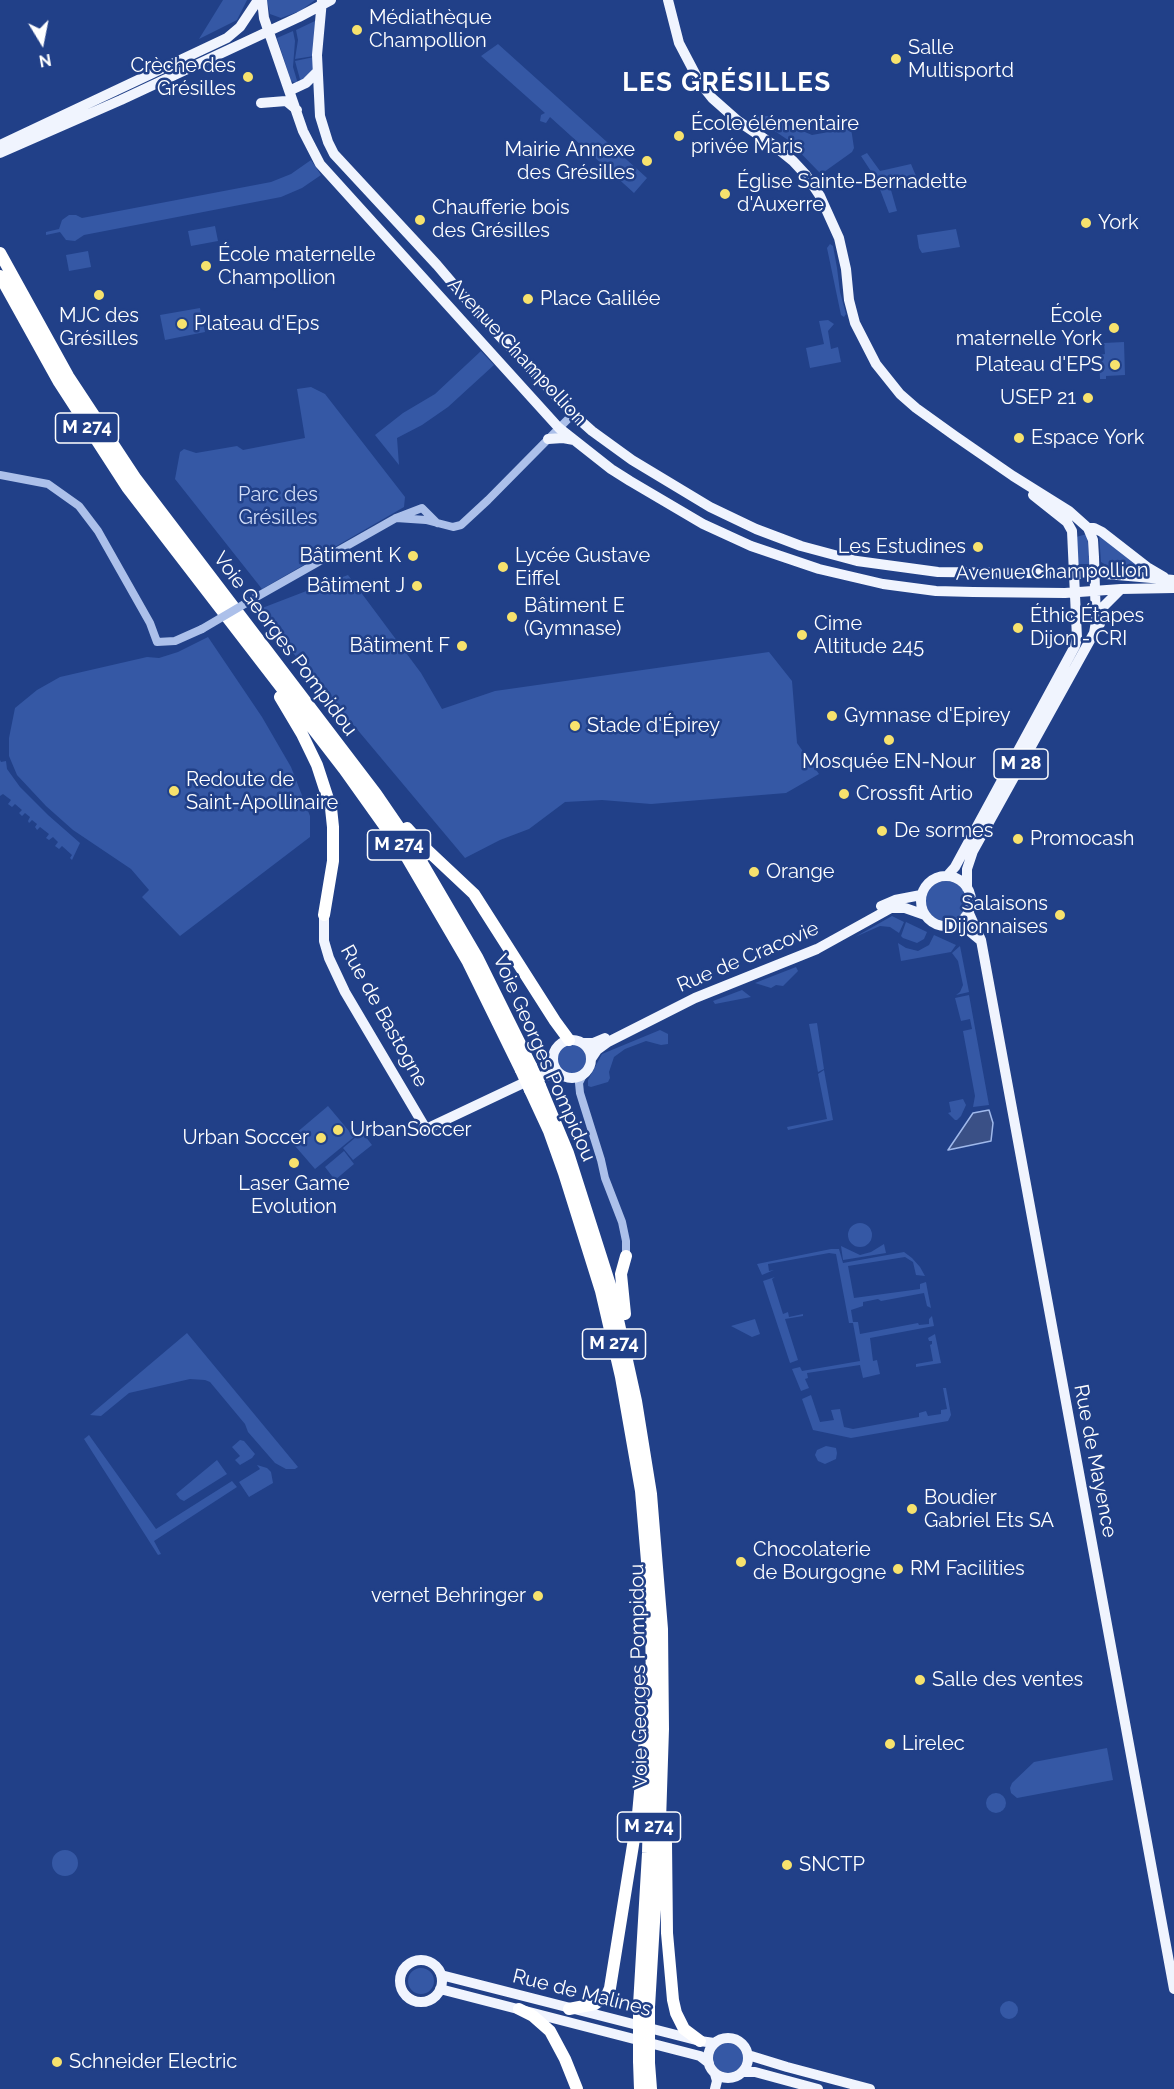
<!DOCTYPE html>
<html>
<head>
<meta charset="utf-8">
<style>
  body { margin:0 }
  #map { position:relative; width:1174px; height:2089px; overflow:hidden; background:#214088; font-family:Raleway,sans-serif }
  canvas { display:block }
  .north { position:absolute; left:12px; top:12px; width:60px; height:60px; -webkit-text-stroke:4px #214088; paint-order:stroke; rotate:170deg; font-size:16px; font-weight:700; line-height:24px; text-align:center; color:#fff }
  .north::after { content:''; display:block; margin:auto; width:21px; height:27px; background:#fff; clip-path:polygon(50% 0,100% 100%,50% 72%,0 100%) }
</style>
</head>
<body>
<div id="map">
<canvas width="1174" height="2089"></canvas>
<div class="north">N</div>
</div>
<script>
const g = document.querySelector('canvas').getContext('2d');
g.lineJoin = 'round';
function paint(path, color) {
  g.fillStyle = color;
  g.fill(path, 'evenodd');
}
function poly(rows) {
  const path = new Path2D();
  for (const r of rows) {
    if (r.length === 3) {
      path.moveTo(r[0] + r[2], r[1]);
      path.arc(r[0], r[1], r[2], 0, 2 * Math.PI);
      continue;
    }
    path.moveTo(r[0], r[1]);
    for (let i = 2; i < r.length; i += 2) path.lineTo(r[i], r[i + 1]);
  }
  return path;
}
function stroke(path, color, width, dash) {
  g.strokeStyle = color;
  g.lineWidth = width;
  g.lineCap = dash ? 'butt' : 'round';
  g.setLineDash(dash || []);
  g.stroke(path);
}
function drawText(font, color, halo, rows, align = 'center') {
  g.font = font + ' Raleway,sans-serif';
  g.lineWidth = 5;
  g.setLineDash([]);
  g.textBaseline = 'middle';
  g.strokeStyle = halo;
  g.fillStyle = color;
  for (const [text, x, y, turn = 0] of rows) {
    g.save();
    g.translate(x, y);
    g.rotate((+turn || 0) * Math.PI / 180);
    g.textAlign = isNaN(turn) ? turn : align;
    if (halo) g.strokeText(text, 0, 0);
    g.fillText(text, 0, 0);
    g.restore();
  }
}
paint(poly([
  [223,0,247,0,237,20,199,39],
  [267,0,315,0,300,11,281,18,270,14],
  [317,20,314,56,295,59,298,40,296,30],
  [293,31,295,41,293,67,298,84,291,81,277,38],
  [498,44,647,178,634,193,550,117,546,123,540,121,541,115,545,113,481,56],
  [314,57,313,70,301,83,295,61],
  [767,116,812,135,851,128,854,148,852,152,824,172,820,173,788,140,754,117],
  [867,153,880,171,911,164,916,176,891,190,897,211,889,213,876,179,861,156],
  [311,160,321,175,302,188,281,197,84,235,75,241,66,240,60,232,46,235,46,232,59,229,62,220,69,215,76,215,82,218,271,182,291,174],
  [215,226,218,241,191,246,188,231],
  [956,229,960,247,922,253,919,248,917,235],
  [830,244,833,246,837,268,840,292,846,314,844,317,841,315,827,248],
  [88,251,91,267,69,271,66,255],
  [200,308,205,332,165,340,160,315],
  [828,320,834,324,828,331,831,349,838,347,841,362,810,368,806,348,824,344,819,321],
  [1124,342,1125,375,1106,376,1106,379,1100,379,1099,355,1105,354,1104,343],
  [481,351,494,365,448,407,422,425,397,438,399,465,375,435,403,413,435,394],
  [311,387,325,394,405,497,404,507,262,589,175,479,180,452,184,449,196,453,237,446,243,450,305,438,297,389],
  [1087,534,1090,564,1078,564,1076,537],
  [1099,534,1142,569,1108,566,1101,562],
  [348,575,421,673,442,709,495,691,769,652,792,681,797,743,819,774,786,793,651,804,602,800,565,802,529,829,500,840,465,858,257,610],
  [208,637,262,717,291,767,310,816,310,837,180,936,142,897,149,890,131,869,73,830,46,806,17,775,9,756,9,738,15,708,37,690,60,677,147,657,159,658,178,652],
  [0,760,1,762,6,761,7,769,20,787,48,815,80,843,72,860,70,858,72,855,62,846,59,849,55,846,58,842,53,837,49,840,46,838,49,834,40,827,37,830,35,827,37,824,32,820,29,823,28,821,30,817,25,813,22,816,19,813,22,810,15,804,12,807,8,804,11,800,3,794,0,796],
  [946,901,20],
  [892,916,904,922,899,933,890,927,880,926,855,937],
  [906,922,927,932,924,939,917,943,903,938,901,936],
  [934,935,956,945,951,952,901,961,898,943,906,948,918,951,929,945],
  [960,946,969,992,956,995,960,992,963,985,958,961,952,953],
  [796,967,798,971,783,986,776,985,771,988,755,983],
  [742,990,751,997,715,1004,713,1001],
  [969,995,989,1105,973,1107,975,1096,963,1031,972,1029,970,1019,961,1021,955,998],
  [817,1023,824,1069,818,1072,809,1024],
  [660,1030,668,1034,668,1044,661,1045,646,1041,625,1049,614,1057,609,1072,610,1078,608,1082,591,1087,588,1086,588,1080,602,1054],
  [571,1059,15],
  [824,1070,833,1120,788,1130,787,1127,827,1119,818,1074],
  [963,1099,966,1105,961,1116,957,1120,955,1120,948,1113,951,1112,949,1102],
  [328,1106,354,1137,315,1169,289,1139],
  [362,1132,372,1145,353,1160,343,1148],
  [344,1151,354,1164,335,1180,325,1167],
  [860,1235,12],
  [884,1244,886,1253,843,1260,841,1246,860,1255,871,1252],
  [831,1249,839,1249,843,1263,904,1252,912,1258,920,1267,925,1276,916,1275,913,1262,905,1257,848,1266,854,1298,920,1289,920,1284,926,1282,928,1293,931,1308,927,1306,924,1293,881,1301,878,1299,863,1302,863,1306,851,1310,853,1322,858,1322,860,1334,918,1323,919,1325,929,1324,929,1319,932,1316,934,1326,870,1338,873,1361,877,1360,880,1374,863,1378,860,1365,807,1373,808,1378,805,1379,809,1388,801,1391,792,1369,800,1367,802,1371,860,1361,853,1323,849,1323,836,1254,829,1253,768,1264,769,1271,774,1270,762,1275,757,1264],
  [775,1277,772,1279,783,1314,788,1312,789,1317,803,1314,803,1316,785,1319,798,1360,790,1363,763,1281],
  [755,1319,760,1334,752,1337,731,1326],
  [187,1333,298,1467,295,1469,286,1469,275,1463,248,1432,245,1424,210,1382,205,1380,190,1379,129,1393,101,1416,90,1415],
  [935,1334,941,1363,916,1367,916,1364,933,1361,930,1345,932,1344,932,1341,929,1341,928,1338],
  [943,1388,946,1388,951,1415,948,1421,851,1438,813,1430,802,1399,811,1395,820,1422,834,1420,831,1410,840,1409,844,1427,853,1429,919,1417,919,1413,926,1411,928,1416,941,1414,941,1410,947,1409],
  [89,1435,156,1529,232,1481,237,1487,154,1541,161,1554,158,1555,84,1439],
  [240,1440,244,1441,255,1454,252,1458,240,1465,235,1460,240,1456,232,1447],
  [826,1446,836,1448,837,1453,836,1459,825,1464,818,1461,815,1455,817,1450],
  [217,1460,227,1474,184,1501,180,1499,176,1494],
  [257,1465,267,1468,271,1472,273,1483,249,1497,239,1482,260,1469],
  [1107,1748,1113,1780,1017,1798,1011,1793,1010,1788,1012,1783,1034,1762],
  [996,1803,10],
  [65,1863,13],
  [421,1981,13],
  [1009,2010,9],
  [728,2058,15]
]), '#3558a5');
const water = poly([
  [989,1110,993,1123,991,1141,948,1150,973,1113,989,1110]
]);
paint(water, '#3a5086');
stroke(water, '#a0b9eb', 1.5);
stroke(poly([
  [0,475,48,484,79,506,98,531,150,623,157,642,175,641,202,629],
  [396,518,426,520,453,527,461,525,488,500,573,414],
  [253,599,396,518,422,508,437,523],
  [584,1073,579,1083,580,1093,601,1160,605,1178,622,1222,626,1241,626,1256]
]), '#acc0ea', 8);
stroke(poly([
  [262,0,264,18,303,131,320,164,559,428,611,469,630,481,703,524,751,546,819,569,883,584,936,591,973,592,1065,593,1121,589,1174,588],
  [322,0,317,55,320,116,328,142,334,154,437,265,477,312,573,414,592,431,632,460,710,507,756,529,801,546,857,561,938,572,1106,574,1174,580],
  [668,0,679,43,700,83,712,98,738,121,772,144,793,161,806,175,820,196,839,238,846,269,849,300,855,323,876,364,900,394,916,408,955,436,1013,476,1069,511,1088,528,1094,528,1102,532,1147,567,1164,577],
  [291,90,306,83,317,72],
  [261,103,286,101,297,110],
  [0,145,227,38,240,27,258,0],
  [0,153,121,100,299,17,331,0],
  [548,439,563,438,574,440],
  [1100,624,1103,607,1121,589],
  [947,876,955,867,1075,646,1077,638,1072,531,1067,522,1033,495],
  [946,901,25],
  [967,888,967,869,973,851,1094,633,1096,622,1094,557,1093,540,1088,528],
  [881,906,895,900,921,895],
  [968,911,981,940,1174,1989],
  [324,915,324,941,329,958,345,992,426,1129,534,1078,559,1073],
  [954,924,968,930,980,940],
  [572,1059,19],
  [583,1043,593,1043,605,1038],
  [591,1059,597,1050,608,1042,695,998,817,949,891,908,905,908,925,915],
  [421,1981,21],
  [441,1975,700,2041,714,2043],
  [440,1989,700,2056,709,2063],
  [728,2058,20],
  [748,2055,787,2067,870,2089],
  [742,2072,755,2072,818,2089],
  [715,2089,717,2081,715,2074]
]), '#f0f4fe', 10);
stroke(poly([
  [0,253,68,376,136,479,376,794,415,851,477,957,531,1066],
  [0,276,59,382,127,487,344,769,406,856,468,962,521,1070],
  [280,697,302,734,317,765,331,808,333,827,333,861,324,915],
  [407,828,424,847,474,894,555,1021,569,1040],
  [540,1086,568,1153,611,1288,636,1401,651,1494,662,1629,663,1729,660,1821,649,2007],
  [530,1090,549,1131,564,1173,601,1291,621,1377,641,1491,651,1608,652,1701,648,1853,639,2005],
  [625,1314,621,1274,626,1256],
  [666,1843,667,1933,673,2000,676,2013,684,2029,700,2041],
  [519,2009,533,2016,550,2031,565,2059,577,2089],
  [569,2009,595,2004,607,1995,610,1988,638,1814,645,1738],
  [639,2061,640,2089],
  [649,2063,651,2089]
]), '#fff', 12);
stroke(poly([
  [202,629,253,599]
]), '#acc0ea', 8);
stroke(poly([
  [531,1066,540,1086],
  [521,1070,530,1090],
  [639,2061,639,2005],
  [649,2063,649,2007]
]), '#fff', 12);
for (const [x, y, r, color] of [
  [357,30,6,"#f7e26d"],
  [896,59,6,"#f7e26d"],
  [248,77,6,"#f7e26d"],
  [679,136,6,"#f7e26d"],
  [647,161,6,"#f7e26d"],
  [725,194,6,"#f7e26d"],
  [420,220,6,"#f7e26d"],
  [1086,223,6,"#f7e26d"],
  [206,266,6,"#f7e26d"],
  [99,295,6,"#f7e26d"],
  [528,299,6,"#f7e26d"],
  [182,324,6,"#f7e26d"],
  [1114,328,6,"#f7e26d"],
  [1115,365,6,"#f7e26d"],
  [1088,398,6,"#f7e26d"],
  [1019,438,6,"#f7e26d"],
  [978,547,6,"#f7e26d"],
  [413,556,6,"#f7e26d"],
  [503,567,6,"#f7e26d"],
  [417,586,6,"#f7e26d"],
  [512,617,6,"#f7e26d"],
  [1018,628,6,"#f7e26d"],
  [802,635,6,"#f7e26d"],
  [462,646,6,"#f7e26d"],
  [832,716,6,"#f7e26d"],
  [575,726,6,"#f7e26d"],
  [889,740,6,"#f7e26d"],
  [174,791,6,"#f7e26d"],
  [844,794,6,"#f7e26d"],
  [882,831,6,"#f7e26d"],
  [1018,839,6,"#f7e26d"],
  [754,872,6,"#f7e26d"],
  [1060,915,6,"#f7e26d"],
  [338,1130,6,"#f7e26d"],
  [321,1138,6,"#f7e26d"],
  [294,1163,6,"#f7e26d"],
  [912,1509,6,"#f7e26d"],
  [741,1562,6,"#f7e26d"],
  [898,1569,6,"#f7e26d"],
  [538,1596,6,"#f7e26d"],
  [920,1680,6,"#f7e26d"],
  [890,1744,6,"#f7e26d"],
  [787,1865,6,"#f7e26d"],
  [57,2062,6,"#f7e26d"]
]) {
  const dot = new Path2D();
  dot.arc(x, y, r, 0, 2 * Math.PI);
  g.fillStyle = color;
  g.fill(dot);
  stroke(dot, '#214088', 2);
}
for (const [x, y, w] of [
  [87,428,63],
  [1021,764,54],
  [399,845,63],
  [614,1344,63],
  [649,1827,63]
]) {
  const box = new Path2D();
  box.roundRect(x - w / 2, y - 15, w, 30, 4.5);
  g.fillStyle = '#214088';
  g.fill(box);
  stroke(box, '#fff', 1.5);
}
drawText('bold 18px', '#fff', null, [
  ["M 274",87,428],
  ["M 28",1021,764],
  ["M 274",399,845],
  ["M 274",614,1344],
  ["M 274",649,1827]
]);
drawText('20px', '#fff', '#214088', [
  ["Médiathèque",369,18],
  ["Champollion",369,41],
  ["Salle",908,48],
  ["Multisportd",908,71],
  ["Crèche des",236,66,"right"],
  ["Grésilles",236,89,"right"],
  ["École élémentaire",691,124],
  ["privée Maris",691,147],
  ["Mairie Annexe",635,150,"right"],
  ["des Grésilles",635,173,"right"],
  ["Église Sainte-Bernadette",737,182],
  ["d'Auxerre",737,205],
  ["Chaufferie bois",432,208],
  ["des Grésilles",432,231],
  ["York",1098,223],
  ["École maternelle",218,255],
  ["Champollion",218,278],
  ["Place Galilée",540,299],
  ["MJC des",99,316,"center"],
  ["Grésilles",99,339,"center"],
  ["École",1102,316,"right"],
  ["maternelle York",1102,339,"right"],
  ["Plateau d'Eps",194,324],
  ["Plateau d'EPS",1103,365,"right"],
  ["USEP 21",1076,398,"right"],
  ["Espace York",1031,438],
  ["Les Estudines",966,547,"right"],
  ["Bâtiment K",401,556,"right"],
  ["Lycée Gustave",515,556],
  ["Eiffel",515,579],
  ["Bâtiment J",405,586,"right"],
  ["Bâtiment E",524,606],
  ["(Gymnase)",524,629],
  ["Éthic Étapes",1030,616],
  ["Dijon - CRI",1030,639],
  ["Cime",814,624],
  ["Altitude 245",814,647],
  ["Bâtiment F",450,646,"right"],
  ["Gymnase d'Epirey",844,716],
  ["Stade d'Épirey",587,726],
  ["Mosquée EN-Nour",889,762,"center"],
  ["Redoute de",186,780],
  ["Saint-Apollinaire",186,803],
  ["Crossfit Artio",856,794],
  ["De sormes",894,831],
  ["Promocash",1030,839],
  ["Orange",766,872],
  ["Salaisons",1048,904,"right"],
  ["Dijonnaises",1048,927,"right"],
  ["UrbanSoccer",350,1130],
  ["Urban Soccer",309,1138,"right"],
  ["Laser Game",294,1184,"center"],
  ["Evolution",294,1207,"center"],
  ["Boudier",924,1498],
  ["Gabriel Ets SA",924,1521],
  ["Chocolaterie",753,1550],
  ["de Bourgogne",753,1573],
  ["RM Facilities",910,1569],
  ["vernet Behringer",526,1596,"right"],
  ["Salle des ventes",932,1680],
  ["Lirelec",902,1744],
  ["SNCTP",799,1865],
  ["Schneider Electric",69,2062]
], 'left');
drawText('20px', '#fff', '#214088', [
  ["Avenue Champollion",517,352,47],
  ["Avenue Champollion",1052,572,-1],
  ["Voie Georges Pompidou",285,644,53],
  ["Rue de Cracovie",748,957,-23],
  ["Rue de Bastogne",384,1016,61],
  ["Voie Georges Pompidou",544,1058,66],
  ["Rue de Mayence",1095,1461,79],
  ["Voie Georges Pompidou",639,1676,-91],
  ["Rue de Malines",582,1993,14]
]);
drawText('20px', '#d1ddf8', '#214088', [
  ["Parc des",278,495],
  ["Grésilles",278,518]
]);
g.letterSpacing = '1.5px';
drawText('bold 26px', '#fff', '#214088', [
  ["LES GRÉSILLES",727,83]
]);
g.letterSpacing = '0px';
</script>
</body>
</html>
